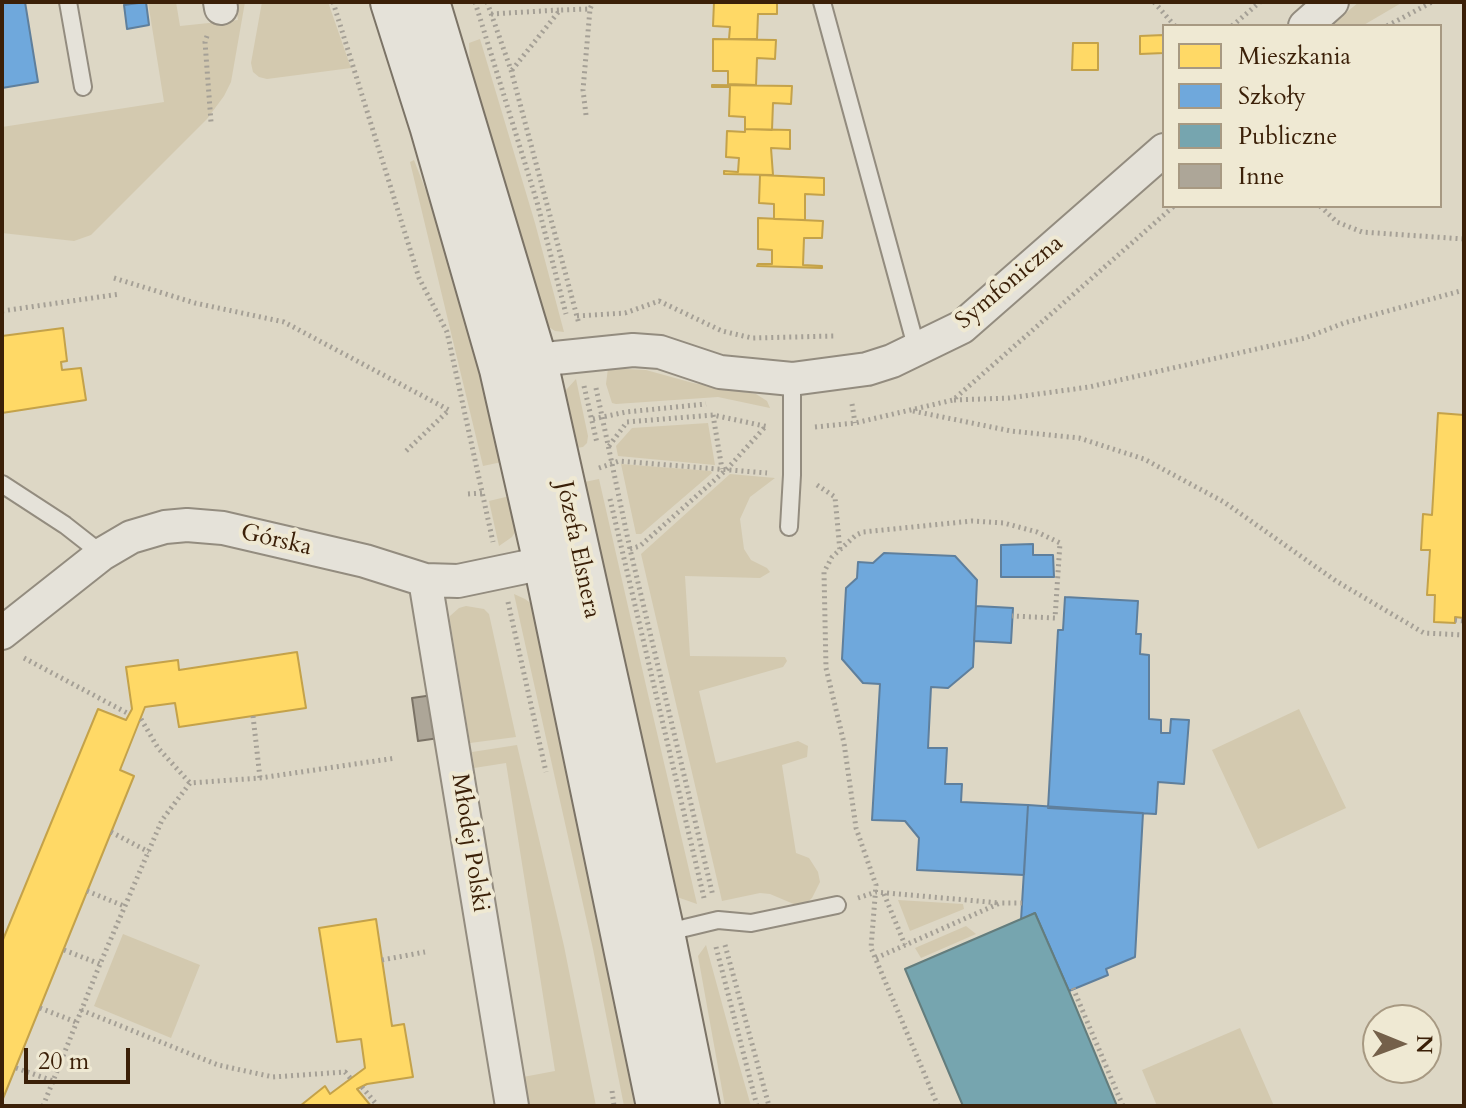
<!DOCTYPE html>
<html>
<head>
<meta charset="utf-8">
<style>
  body { margin:0 }
  #map { position:relative; width:1466px; height:1108px; overflow:hidden; background:#ddd7c5; font-family:Cardo,serif }
  canvas { display:block }
  .frame { position:absolute; inset:0; border:4px solid #3b2008; pointer-events:none }
  .legend { position:absolute; left:1162px; top:24px; width:280px; height:184px; box-sizing:border-box; background:#efe9d3; border:2px solid #a79982; margin:0; padding:10px 14px; list-style:none; font-size:24px; color:#3b2008 }
  .legend li { display:flex; align-items:center; gap:16px; height:40px }
  .legend b { width:40px; border:2px solid #a79982 }
  .north { position:absolute; left:1362px; top:1004px; width:80px; height:80px; box-sizing:border-box; background:#efe9d3; border:2px solid #a79982; border-radius:50%; rotate:91deg; font-size:22px; font-weight:700; line-height:32px; text-align:center; color:#3b2008 }
  .north::after { content:''; display:block; margin:auto; width:28px; height:36px; background:#74604a; clip-path:polygon(50% 0,100% 100%,50% 72%,0 100%) }
  .scale { position:absolute; left:24px; top:1048px; width:106px; height:36px; box-sizing:border-box; border:4px solid #3b2008; border-top:0; padding-left:10px; font-size:24px; line-height:28px; white-space:nowrap; color:#3b2008; -webkit-text-stroke:6px #efe9d3; paint-order:stroke }
</style>
</head>
<body>
<div id="map">
<canvas width="1466" height="1108"></canvas>
<div class="frame"></div>
<ul class="legend">
<li><b style="height:22px;background:#ffd966"></b>Mieszkania</li>
<li><b style="height:22px;background:#6fa8dc"></b>Szkoły</li>
<li><b style="height:22px;background:#76a5af"></b>Publiczne</li>
<li><b style="height:22px;background:#ada698"></b>Inne</li>
</ul>
<div class="north">N</div>
<div class="scale">20 m</div>
</div>
<script>
const g = document.querySelector('canvas').getContext('2d');
g.lineJoin = 'round';
function paint(path, color) {
  g.fillStyle = color;
  g.fill(path, 'evenodd');
}
function poly(rows) {
  const path = new Path2D();
  for (const r of rows) {
    path.moveTo(r[0], r[1]);
    for (let i = 2; i < r.length; i += 2) path.lineTo(r[i], r[i + 1]);
  }
  return path;
}
function stroke(path, color, width, dash) {
  g.strokeStyle = color;
  g.lineWidth = width;
  g.lineCap = dash ? 'butt' : 'round';
  g.setLineDash(dash || []);
  g.stroke(path);
}
function drawText(font, color, halo, rows, align = 'center') {
  g.font = font + ' Cardo,serif';
  g.lineWidth = 8;
  g.setLineDash([]);
  g.textBaseline = 'middle';
  g.strokeStyle = halo;
  g.fillStyle = color;
  for (const [text, x, y, turn = 0] of rows) {
    g.save();
    g.translate(x, y);
    g.rotate((+turn || 0) * Math.PI / 180);
    g.textAlign = isNaN(turn) ? turn : align;
    if (halo) g.strokeText(text, 0, 0);
    g.fillText(text, 0, 0);
    g.restore();
  }
}
paint(poly([
  [148,2,176,2,180,26,238,20,235,2,245,2,231,82,224,96,207,119,91,235,74,241,2,233,2,127,164,102],
  [262,2,328,2,351,68,267,79,259,77,253,72,251,63],
  [1359,2,1403,2,1362,26,1330,26],
  [480,39,535,223,564,332,555,331,546,325,471,95,469,43],
  [414,160,433,209,459,264,511,460,483,466,410,162],
  [608,368,646,370,693,383,756,394,767,401,770,408,718,397,616,404,612,403,606,384],
  [576,379,588,436,587,443,583,447,569,449,560,411,566,390],
  [708,423,715,465,618,456,616,446,632,428],
  [621,464,711,471,712,473,641,534,636,534],
  [730,474,775,478,750,497,740,519,744,549,751,560,767,568,770,572,760,578,685,576,690,656,785,657,787,661,783,667,699,691,716,763,798,741,808,746,807,757,782,765,796,853,809,858,818,872,820,882,812,898,806,903,796,905,770,894,760,893,722,901,641,554],
  [599,479,647,690,697,904,674,896,575,484],
  [518,494,520,524,512,537,499,546,489,501],
  [514,594,525,599,537,608,649,1106,624,1106,593,949],
  [466,606,484,609,489,614,516,737,470,743,450,621,450,616,459,608],
  [1299,709,1346,808,1258,849,1212,750],
  [517,745,564,946,596,1106,527,1106,523,1077,555,1071,506,763,474,768,472,752],
  [898,900,963,904,964,909,910,931],
  [966,926,976,934,921,958,915,948],
  [123,934,200,965,171,1038,94,1006],
  [706,945,730,1033,751,1106,725,1106,698,956],
  [1240,1028,1274,1106,1157,1106,1142,1070]
]), '#d3c9af');
const homes = poly([
  [714,2,777,2,777,14,758,14,757,39,729,39,730,27,713,26,714,2],
  [1164,35,1164,53,1140,54,1140,36,1164,35],
  [713,39,776,40,775,59,757,58,756,85,728,84,728,71,713,71,713,39],
  [1073,43,1098,43,1098,70,1072,70,1073,43],
  [712,85,792,86,791,104,773,103,772,130,745,129,745,117,729,116,730,87,712,87,712,85],
  [745,129,790,130,790,149,771,148,773,175,724,174,724,171,738,172,739,158,726,157,727,131,745,132,745,129],
  [760,175,824,178,824,195,805,194,805,220,774,219,774,204,759,203,760,175],
  [758,218,823,221,822,238,804,238,803,265,822,266,822,268,757,266,758,264,772,264,772,250,758,249,758,218],
  [63,328,67,361,61,362,62,370,81,368,86,400,2,413,2,336,63,328],
  [1438,413,1464,415,1464,618,1455,617,1455,623,1434,622,1435,595,1427,595,1430,550,1421,550,1423,514,1432,515,1438,413],
  [297,652,306,708,179,727,175,703,145,707,120,770,134,776,2,1101,2,942,98,709,126,720,132,709,126,667,178,660,179,670,297,652],
  [376,919,392,1026,404,1024,413,1077,367,1084,357,1089,371,1106,300,1106,325,1086,330,1094,365,1068,361,1039,337,1042,319,928,376,919]
]);
paint(homes, '#ffd966');
stroke(homes, '#c4a24a', 2);
const schools = poly([
  [2,2,25,2,38,82,2,88,2,2],
  [146,2,149,25,127,29,124,5,146,2],
  [1033,544,1033,555,1053,555,1054,577,1001,577,1001,545,1033,544],
  [884,553,955,556,977,580,973,667,948,688,931,687,928,748,947,748,945,784,962,784,961,802,1028,805,1024,875,917,870,919,838,905,821,872,820,880,684,863,683,842,659,846,588,857,578,858,562,873,563,884,553],
  [1065,597,1138,601,1136,634,1141,634,1140,654,1149,655,1149,719,1161,720,1161,733,1170,733,1171,719,1189,720,1184,784,1158,782,1156,814,1048,808,1058,630,1063,630,1065,597],
  [976,606,1013,608,1011,643,974,641,976,606],
  [1028,805,1143,813,1135,957,1106,969,1108,975,1069,991,1035,913,1021,920,1028,805]
]);
paint(schools, '#6fa8dc');
stroke(schools, '#5f7f9c', 2);
const public = poly([
  [1035,913,1069,991,1117,1106,963,1106,905,969,1035,913]
]);
paint(public, '#76a5af');
stroke(public, '#647d7d', 2);
const building = poly([
  [433,695,439,738,418,741,412,698,433,695]
]);
paint(building, '#ada698');
stroke(building, '#7b7366', 2);
const lane = poly([
  [68,2,83,87],
  [822,2,917,350],
  [2,484,65,525,102,554],
  [789,527,792,475,792,379],
  [664,933,718,920,751,923,837,905]
]);
const street = poly([
  [220,2,221,8],
  [1305,26,1332,2],
  [513,367,555,358,633,350,660,352,720,372,792,379,867,369,892,361,962,327,1164,150],
  [425,580,512,1106],
  [2,633,102,554,131,537,165,527,187,525,223,528,365,561,425,580,458,581,568,558]
]);
const secondary = poly([
  [393,2,432,125,502,369,546,563,659,1106],
  [427,2,535,362,662,933,697,1106]
]);
stroke(lane, '#938c7f', 20);
stroke(street, '#938c7f', 36);
stroke(secondary, '#7b7366', 48);
stroke(poly([
  [333,2,419,278,447,332,493,542],
  [475,2,537,202,566,314],
  [487,2,511,70,579,324],
  [1154,2,1175,26],
  [491,14,559,10],
  [1232,26,1260,2],
  [1387,26,1432,2],
  [207,36,205,42,211,122],
  [512,70,560,10,590,9,593,2],
  [586,115,583,90,590,9],
  [1320,206,1337,222,1362,232,1464,239],
  [114,278,195,303,284,322,449,410,404,453],
  [2,311,120,294],
  [577,316,625,313,659,301,722,331,752,338,834,336],
  [584,386,597,443],
  [596,388,630,549,713,896],
  [954,400,1009,398,1089,387,1305,338,1344,323,1464,290],
  [852,404,855,423],
  [913,411,1011,431,1079,438,1144,459,1224,502,1336,581,1424,633,1464,635],
  [713,415,722,469],
  [593,419,626,412,706,404],
  [815,427,855,423,953,400,1174,206],
  [609,446,627,422,713,415,769,427],
  [599,468,619,461,767,473],
  [817,485,835,497,840,551],
  [468,494,483,493],
  [610,499,704,898],
  [630,549,640,546,727,469,765,427],
  [508,602,546,772],
  [1455,620,1464,621],
  [24,658,129,714],
  [253,716,260,778],
  [141,719,158,748,190,783],
  [111,832,149,852],
  [87,891,124,906],
  [884,894,905,945],
  [858,898,876,892,1000,903],
  [725,945,769,1106],
  [716,947,757,1106],
  [64,950,100,964],
  [876,958,1000,903,1022,903],
  [382,960,425,952],
  [1073,988,1123,1106],
  [40,1008,76,1022],
  [81,1010,218,1065,273,1077,345,1072,351,1079],
  [16,1068,53,1081],
  [362,1087,378,1106],
  [612,1091,614,1106],
  [43,1106,100,964,162,820,190,783,260,778,396,758],
  [938,1106,871,948,876,885,856,828,844,743,826,668,824,572,832,557,856,535,863,532,972,521,1004,523,1037,532,1060,543,1055,618,1012,616]
]), '#a5a096', 5, [2, 4]);
stroke(lane, '#e5e2d9', 16);
stroke(street, '#e5e2d9', 32);
stroke(secondary, '#e5e2d9', 44);
drawText('24px', '#3b2008', '#efe9d3', [
  ["Symfoniczna",1010,283,-40],
  ["Górska",276,541,13],
  ["Józefa Elsnera",577,550,78],
  ["Młodej Polski",469,843,81]
]);
</script>
</body>
</html>
